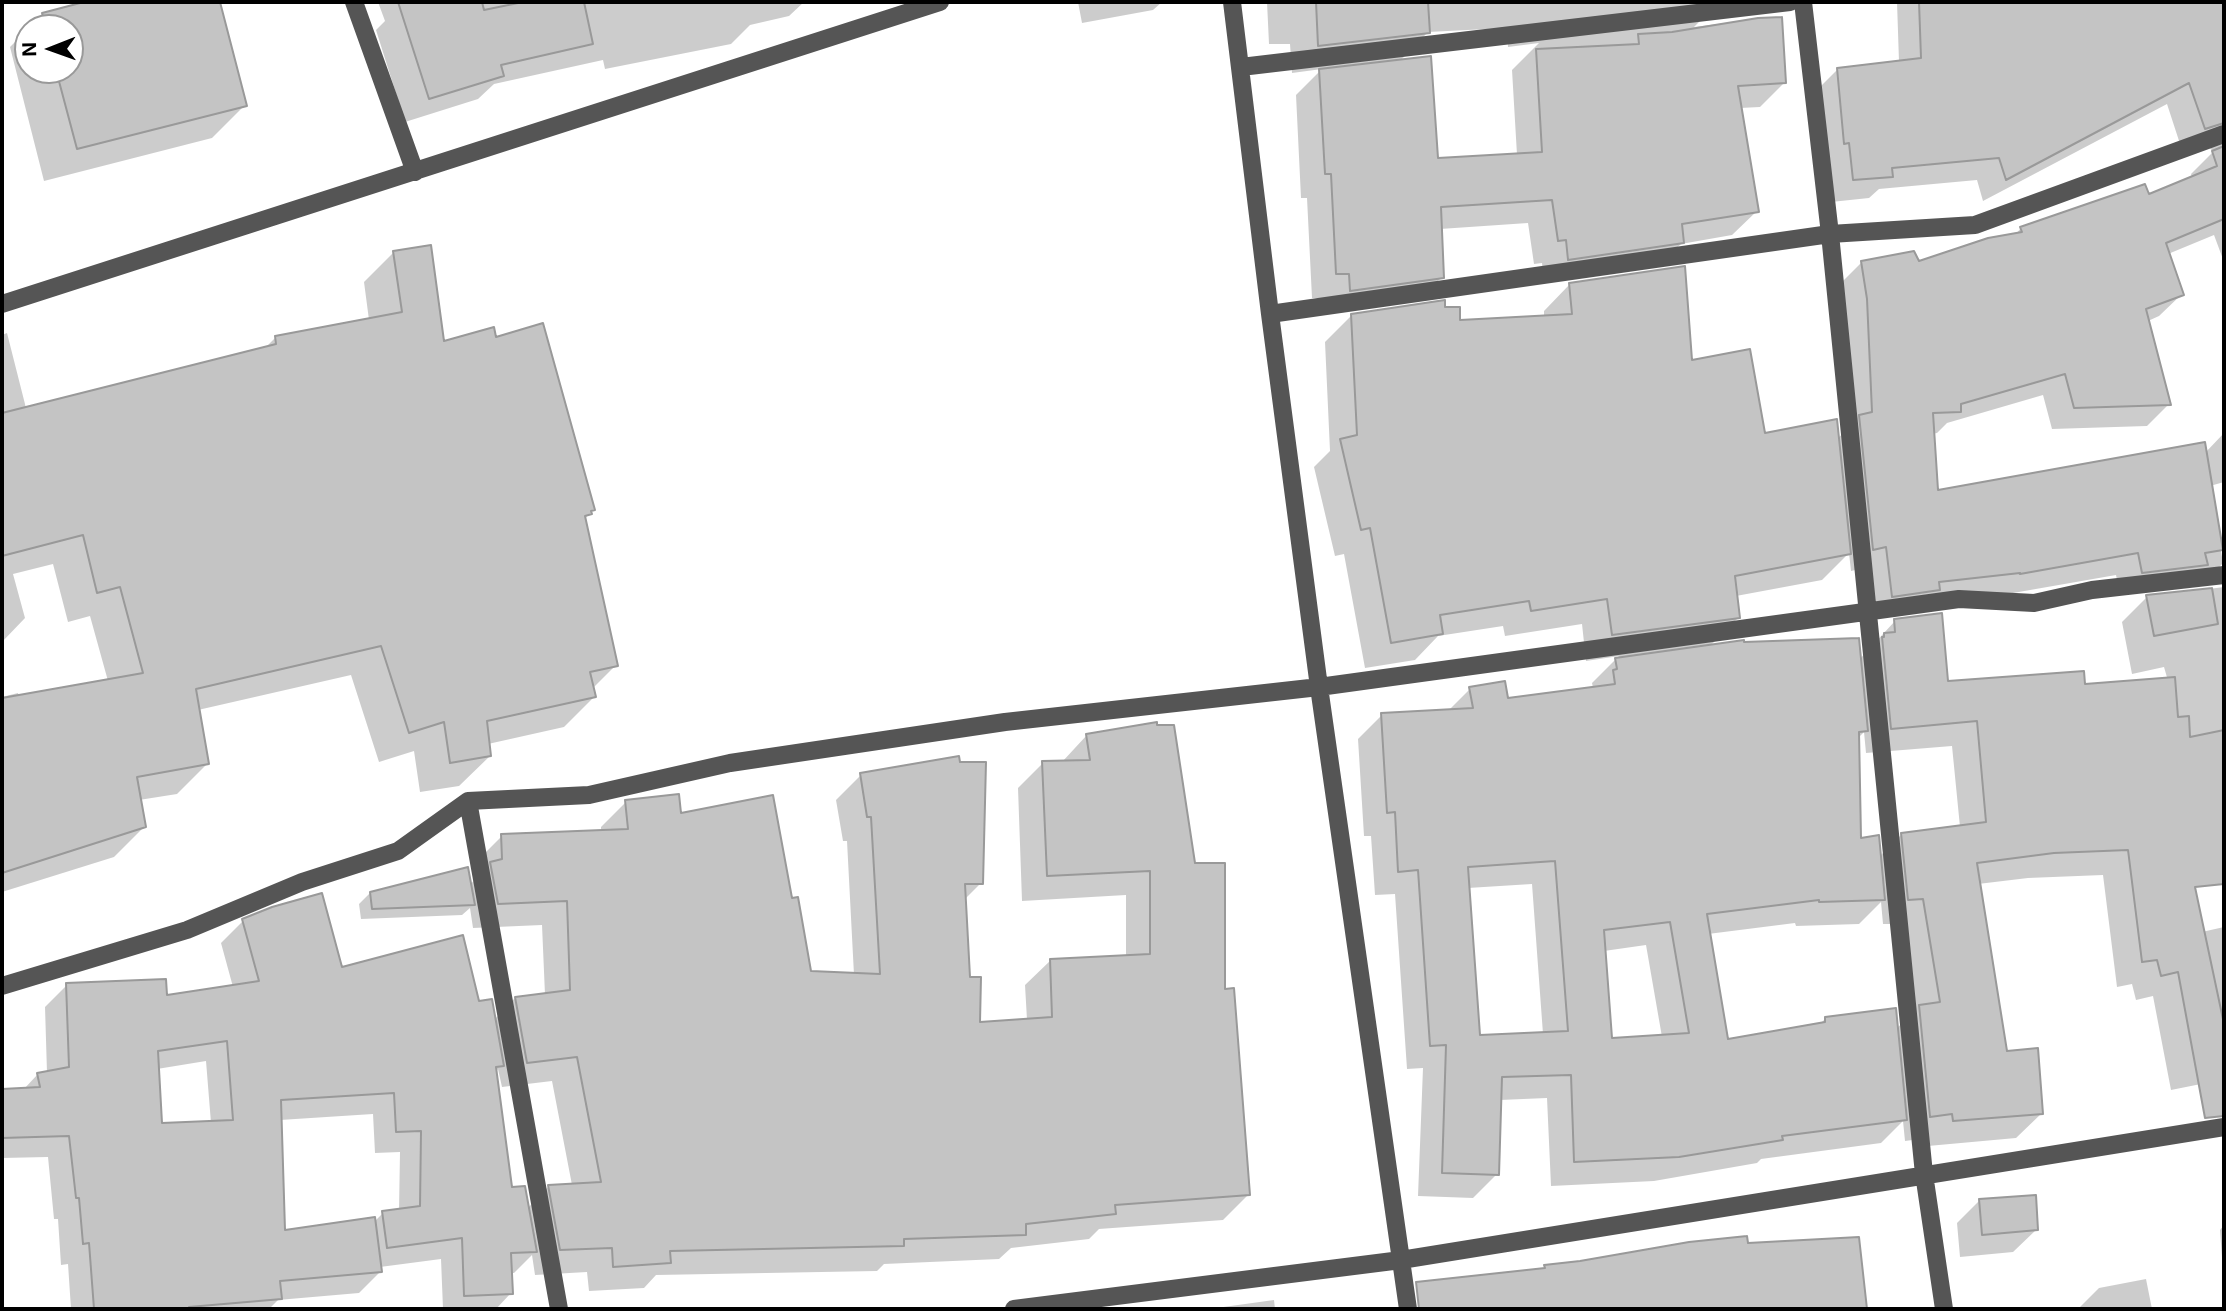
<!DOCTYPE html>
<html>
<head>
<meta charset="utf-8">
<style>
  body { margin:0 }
  #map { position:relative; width:2226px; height:1311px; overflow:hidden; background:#fff; font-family:Inter,sans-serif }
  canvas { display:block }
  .frame { position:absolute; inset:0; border:4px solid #000; pointer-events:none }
  .north { position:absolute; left:14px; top:14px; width:70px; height:70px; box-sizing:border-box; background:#fff; border:2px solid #999; border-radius:50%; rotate:269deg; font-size:19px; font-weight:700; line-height:28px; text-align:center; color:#000 }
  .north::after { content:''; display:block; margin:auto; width:24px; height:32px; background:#000; clip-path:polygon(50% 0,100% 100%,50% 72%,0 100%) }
</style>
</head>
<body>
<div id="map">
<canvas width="2226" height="1311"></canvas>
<div class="frame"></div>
<div class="north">N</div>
</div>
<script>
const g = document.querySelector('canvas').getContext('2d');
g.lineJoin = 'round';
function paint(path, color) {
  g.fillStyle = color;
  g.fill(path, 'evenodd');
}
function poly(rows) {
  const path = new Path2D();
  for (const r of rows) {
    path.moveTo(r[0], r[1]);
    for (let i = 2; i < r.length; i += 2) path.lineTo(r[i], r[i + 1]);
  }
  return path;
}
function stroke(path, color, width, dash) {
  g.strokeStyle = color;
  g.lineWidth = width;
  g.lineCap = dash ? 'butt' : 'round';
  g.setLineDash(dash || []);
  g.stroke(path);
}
paint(poly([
  [91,2,218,2,245,105,212,138,44,181,10,47,28,29,28,70,70,70,70,28,29,28,43,14],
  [378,2,804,2,789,16,750,25,731,44,605,69,603,60,494,84,478,99,405,122,376,30,385,21],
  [1078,2,1162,2,1153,10,1082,23],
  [1267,2,1719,2,1694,27,1749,20,1784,83,1760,107,1740,108,1757,211,1732,235,1681,244,1657,267,1544,283,1542,263,1534,264,1528,223,1440,229,1442,277,1418,301,1312,298,1307,198,1301,198,1296,95,1322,69,1292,73,1290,44,1269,44],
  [1507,28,1508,47,1539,43,1512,70,1517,155,1436,160,1399,62,1428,32],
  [1897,2,2224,2,2224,262,2214,235,2168,254,2182,294,2159,316,2148,321,2169,404,2147,426,2052,429,2043,395,1947,423,1937,433,1932,434,1936,492,2205,453,2224,433,2224,482,2210,486,2223,563,2201,586,2120,594,2116,575,1870,618,1864,568,1851,571,1849,553,1822,580,1736,596,1739,617,1709,647,1859,660,1895,621,1946,683,2083,686,2193,934,2224,927,2224,1104,2214,1105,2211,1082,2171,1090,2153,996,2136,1000,2132,984,2117,987,2103,875,2028,878,1978,884,2006,1053,2042,1113,2016,1138,1928,1146,1928,1138,1905,1141,1903,1121,1881,1143,1761,1159,1757,1163,1654,1181,1551,1186,1547,1098,1500,1100,1497,1174,1473,1198,1418,1196,1423,1068,1407,1069,1395,894,1375,895,1371,836,1364,836,1358,739,1382,715,1448,711,1470,689,1507,700,1593,688,1592,683,1619,656,1586,661,1582,624,1505,636,1503,626,1438,636,1415,660,1365,668,1344,554,1335,556,1314,467,1330,451,1325,342,1351,316,1444,309,1459,322,1544,318,1544,311,1570,284,1690,362,1763,435,1837,439,1850,427,1839,285,1862,262,1918,264,2015,235,2021,228,2148,196,2192,178,2191,174,2213,152,2210,148,2182,150,2167,104,1983,201,1977,180,1879,189,1869,198,1831,202,1815,92,1837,70,1899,62],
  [1864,732,1866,753,1952,746,1960,827,1902,834,1879,857,1859,840,1857,739],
  [1532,884,1543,1034,1478,1037,1468,888],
  [1881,902,1883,924,1899,924,1913,1013,1896,1029,1825,1019,1819,1025,1727,1041,1708,934,1795,923,1796,926,1859,924],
  [1646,945,1662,1037,1610,1039,1604,951],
  [394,252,443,343,495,339,593,509,584,520,616,665,592,689,594,697,564,727,488,744,490,756,459,786,420,792,414,751,379,762,351,675,198,710,207,764,177,794,139,800,144,827,114,857,2,892,2,697,18,693,19,696,108,681,90,616,68,622,53,564,13,574,25,618,2,642,2,335,7,333,26,408,265,348,275,338,369,320,364,282],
  [2224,587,2224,875,2164,667,2132,674,2122,622,2147,597],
  [1087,735,1193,864,1223,990,1248,1195,1223,1220,1099,1229,1089,1239,1011,1248,999,1259,884,1264,877,1271,656,1275,644,1288,589,1291,587,1272,535,1275,532,1255,514,1273,510,1273,511,1293,496,1309,443,1309,441,1259,380,1267,381,1271,359,1293,278,1300,269,1309,71,1309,68,1264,61,1265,58,1219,54,1219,48,1157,2,1158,2,1091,23,1090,38,1074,47,1073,45,1007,67,985,165,997,233,987,221,943,243,921,340,969,478,1003,494,1020,515,998,545,995,542,925,473,928,470,908,462,915,361,919,359,904,370,893,470,885,477,877,477,861,502,836,601,832,601,827,626,802,680,815,791,900,809,973,854,975,847,841,843,841,836,800,861,775,981,883,964,900,968,979,978,1024,1027,1020,1025,985,1051,960,1126,957,1126,895,1022,901,1018,788,1043,763,1062,762],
  [206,1061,211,1123,160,1125,157,1069],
  [498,1069,502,1087,552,1081,572,1185,549,1186,528,1208,510,1189,495,1073],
  [373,1114,375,1153,400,1152,399,1211,383,1213,374,1222,283,1232,280,1120],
  [1980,1200,2036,1230,2013,1252,1960,1257,1957,1223],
  [2224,1225,2224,1270,2223,1271,2220,1230],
  [1759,1244,1762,1309,1442,1309,1441,1300,1542,1270,1545,1266],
  [2146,1279,2152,1309,2078,1309,2099,1288],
  [1274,1300,1275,1309,1209,1309]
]), '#0003');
const building = poly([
  [84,2,220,2,247,106,77,149,56,70,70,70,70,28,46,28,42,13,84,2],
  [398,2,482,2,484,10,523,2,584,2,593,44,501,65,504,76,429,99,398,2],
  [1316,2,1428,2,1430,33,1318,46,1316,2],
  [1919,2,2224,2,2224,123,2205,129,2189,83,2006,180,1999,158,1892,168,1893,177,1853,180,1849,143,1844,144,1837,68,1921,58,1919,2],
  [1782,17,1786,83,1738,86,1759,212,1682,224,1684,243,1568,260,1566,240,1558,241,1552,200,1441,207,1444,278,1350,291,1349,274,1336,274,1331,174,1325,174,1319,69,1431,56,1438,158,1542,152,1536,49,1639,44,1638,34,1672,32,1758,18,1782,17],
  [2224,146,2224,219,2166,243,2184,295,2146,309,2171,405,2074,408,2065,374,1961,404,1961,412,1933,413,1938,490,2205,442,2223,550,2205,553,2208,565,2142,573,2138,553,2020,574,2020,573,1939,582,1940,590,1892,597,1886,547,1873,550,1859,415,1872,412,1867,299,1861,261,1914,251,1919,261,1988,238,2022,232,2020,227,2145,184,2149,194,2217,166,2212,151,2224,146],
  [431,245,444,341,494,327,496,337,543,323,595,510,591,511,592,514,585,516,618,666,590,672,596,697,487,721,491,756,450,763,444,722,409,733,381,646,196,689,209,764,137,777,146,827,2,873,2,698,143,673,120,587,97,593,83,535,2,556,2,413,276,344,275,336,402,312,393,251,431,245],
  [1685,266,1692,360,1750,349,1765,433,1837,419,1851,554,1735,576,1740,618,1612,635,1607,599,1531,611,1529,601,1440,615,1443,634,1391,643,1370,528,1361,530,1340,439,1357,435,1351,314,1445,300,1445,307,1460,307,1460,320,1572,314,1569,283,1685,266],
  [2212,588,2218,624,2154,636,2146,595,2212,588],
  [1942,613,1948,681,2084,671,2085,684,2175,677,2178,717,2189,716,2190,737,2224,730,2224,884,2195,887,2224,1024,2224,1116,2205,1118,2178,972,2161,976,2157,960,2142,962,2128,850,2054,853,1977,863,2007,1051,2038,1048,2043,1114,1953,1121,1952,1114,1930,1117,1919,1005,1940,1002,1923,899,1908,900,1901,833,1986,822,1977,721,1891,729,1882,637,1884,637,1884,633,1895,632,1894,619,1942,613],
  [1859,638,1868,731,1859,732,1861,838,1879,835,1885,900,1819,902,1819,900,1707,914,1728,1039,1825,1022,1825,1017,1896,1008,1907,1120,1782,1136,1783,1140,1679,1157,1574,1162,1571,1075,1502,1077,1499,1175,1442,1173,1446,1045,1430,1046,1418,870,1398,872,1395,812,1387,813,1381,713,1473,708,1469,687,1505,681,1508,698,1615,684,1613,670,1617,669,1615,658,1744,640,1744,642,1859,638],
  [1555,861,1568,1031,1480,1035,1468,867,1555,861],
  [1670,922,1689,1033,1612,1038,1604,930,1670,922],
  [1157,722,1157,725,1174,725,1195,863,1225,863,1225,989,1234,988,1250,1195,1115,1205,1116,1214,1026,1224,1026,1235,904,1239,904,1246,670,1251,671,1263,613,1267,612,1248,560,1250,548,1185,601,1182,577,1057,527,1063,515,997,570,990,567,901,498,904,490,862,502,859,501,834,628,829,625,800,679,794,681,813,773,795,792,898,798,897,811,971,880,974,871,817,867,817,860,773,959,756,960,762,986,762,983,884,965,884,970,977,981,977,980,1022,1052,1017,1050,959,1150,954,1150,871,1047,876,1042,761,1090,760,1086,734,1157,722],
  [468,867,475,905,372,909,370,892,468,867],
  [322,893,342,967,463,935,479,1001,492,999,504,1066,496,1067,512,1187,525,1186,537,1252,511,1253,513,1294,464,1296,462,1238,387,1248,382,1211,420,1206,421,1131,396,1132,394,1093,281,1100,285,1230,375,1217,382,1272,280,1281,282,1299,189,1307,189,1309,94,1309,89,1243,83,1244,79,1198,76,1198,69,1136,2,1138,2,1089,40,1087,37,1073,69,1067,66,983,166,979,167,995,259,981,242,919,272,907,322,893],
  [227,1041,233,1120,162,1123,158,1051,227,1041],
  [2036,1195,2038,1230,1982,1235,1979,1199,2036,1195],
  [1747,1236,1748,1243,1859,1237,1867,1309,1419,1309,1416,1282,1545,1268,1544,1265,1580,1261,1689,1242,1747,1236]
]);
paint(building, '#c4c4c4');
stroke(building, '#999', 2);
stroke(poly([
  [354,2,415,172],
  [1232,2,1270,314,1319,687,1408,1309],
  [1803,2,1830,234,1924,1174,1944,1309],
  [1241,67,1790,2],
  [2,304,940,2],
  [1270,314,1830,234,1975,225,2224,134],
  [468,801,559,1309],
  [2,986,187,930,302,882,398,851,468,801,589,795,730,763,1005,722,1319,687,1959,599,2034,603,2092,590,2224,575],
  [1014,1309,1401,1260,2224,1127]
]), '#555', 18);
</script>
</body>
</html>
